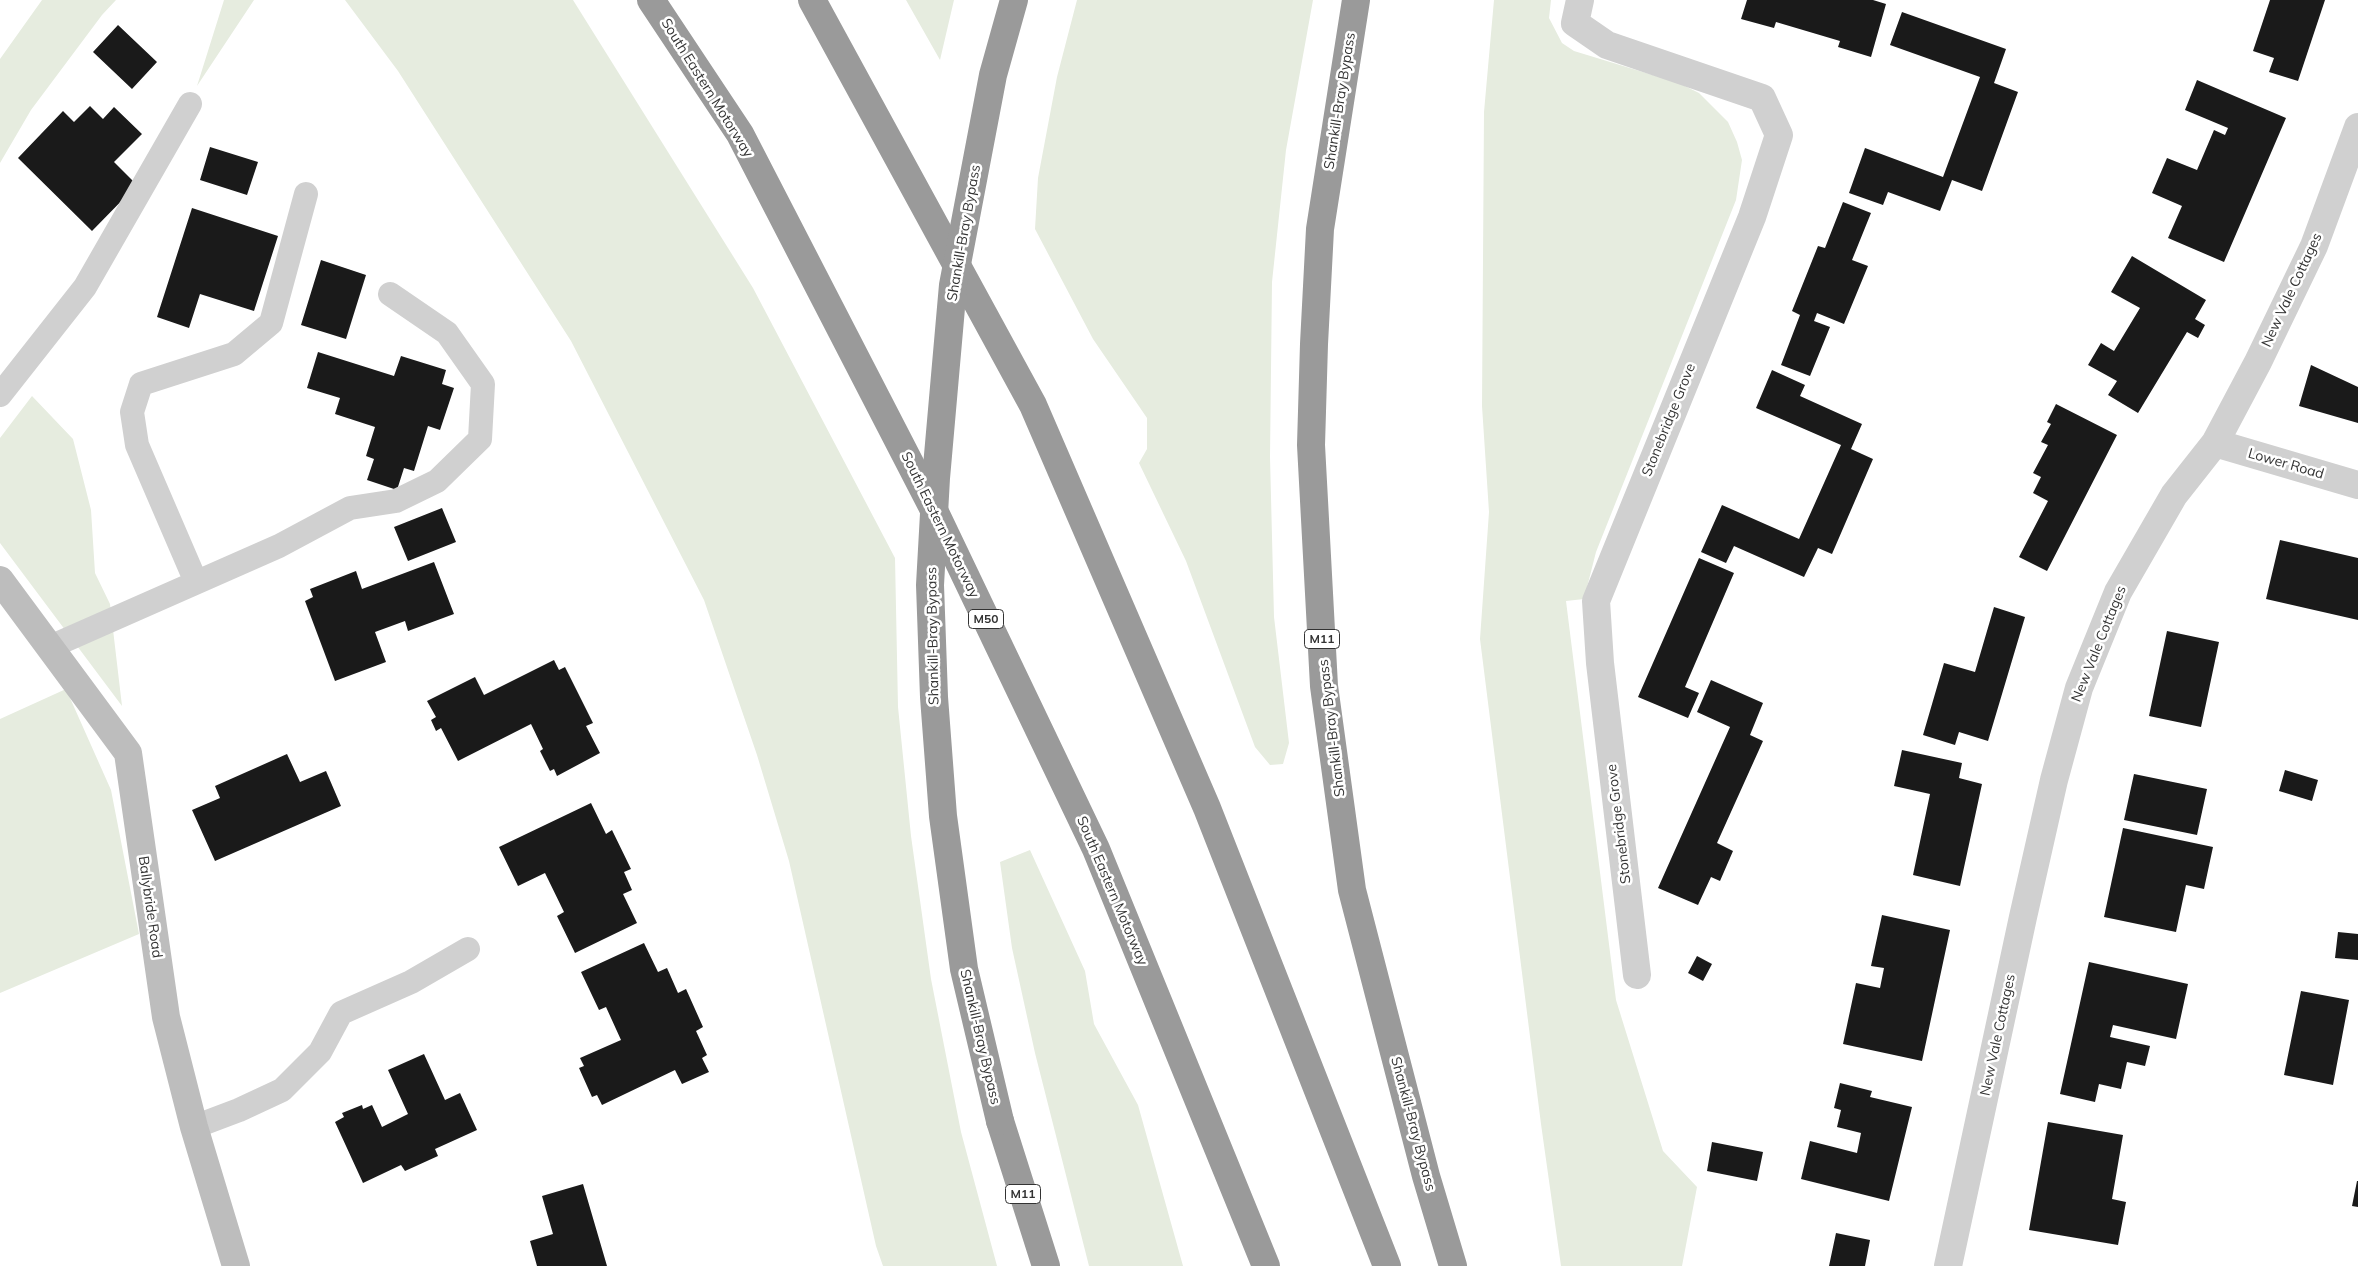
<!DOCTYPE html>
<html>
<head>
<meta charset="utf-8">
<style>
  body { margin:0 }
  canvas { display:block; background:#fff }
</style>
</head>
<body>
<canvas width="2358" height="1266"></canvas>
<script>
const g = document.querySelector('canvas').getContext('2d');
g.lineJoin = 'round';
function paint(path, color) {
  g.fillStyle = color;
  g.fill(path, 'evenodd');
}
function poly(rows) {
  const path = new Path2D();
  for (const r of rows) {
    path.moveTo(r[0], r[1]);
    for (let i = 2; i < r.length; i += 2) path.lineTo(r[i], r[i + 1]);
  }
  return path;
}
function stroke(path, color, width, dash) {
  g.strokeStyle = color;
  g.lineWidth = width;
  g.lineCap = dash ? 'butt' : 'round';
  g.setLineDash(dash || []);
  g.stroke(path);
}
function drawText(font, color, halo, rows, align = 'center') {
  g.font = font + ' Mulish,sans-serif';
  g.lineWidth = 5;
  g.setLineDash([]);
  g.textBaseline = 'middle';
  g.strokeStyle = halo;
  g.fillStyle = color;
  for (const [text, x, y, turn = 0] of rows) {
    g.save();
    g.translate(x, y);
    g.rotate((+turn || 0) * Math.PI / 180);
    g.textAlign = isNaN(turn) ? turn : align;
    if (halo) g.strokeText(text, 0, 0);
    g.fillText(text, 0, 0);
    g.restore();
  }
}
paint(poly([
  [42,0,116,0,102,15,31,110,0,163,0,59],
  [224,0,254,0,197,86],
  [345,0,573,0,753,288,895,558,898,707,911,836,931,979,961,1132,997,1266,883,1266,876,1246,789,861,757,755,704,600,571,341,398,71],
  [906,0,954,0,940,60],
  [1077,0,1313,0,1286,150,1272,282,1270,457,1274,617,1289,743,1283,764,1270,765,1255,747,1186,561,1139,463,1147,449,1147,418,1093,339,1035,229,1038,178,1057,77],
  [1494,0,1551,0,1549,18,1562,43,1574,51,1679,83,1699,93,1728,122,1737,142,1742,160,1736,200,1596,552,1584,599,1566,601,1616,1000,1663,1151,1697,1187,1682,1266,1561,1266,1541,1124,1480,639,1489,512,1482,406,1484,112],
  [32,396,73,439,91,510,95,573,110,604,122,706,0,543,0,438],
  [66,689,111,790,139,934,0,993,0,719],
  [1030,850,1085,971,1094,1024,1138,1105,1183,1266,1089,1266,1035,1053,1012,948,1000,862]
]), '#e6ecdf');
paint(poly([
  [1747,0,1873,0,1886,4,1871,57,1838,47,1840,41,1776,22,1774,28,1741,19],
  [2270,0,2325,0,2298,81,2269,72,2274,58,2253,51],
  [1902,12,2006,49,1994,83,2018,92,1982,191,1952,180,1940,211,1888,192,1883,205,1849,193,1865,148,1943,177,1980,77,1890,45],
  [118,25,157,62,132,89,93,52],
  [2197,80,2286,118,2224,262,2168,238,2182,206,2152,193,2167,158,2197,170,2214,130,2225,135,2228,128,2185,110],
  [90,106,103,119,114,107,142,134,114,162,137,185,92,231,18,158,63,111,74,122],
  [210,147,258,162,247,195,200,180],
  [1843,202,1871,213,1852,260,1868,266,1844,324,1817,313,1814,321,1830,327,1810,376,1781,365,1800,315,1792,311,1818,246,1825,248],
  [192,208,278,236,254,311,200,294,189,328,157,317],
  [2132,256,2206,300,2195,319,2205,325,2198,338,2187,332,2138,413,2108,395,2117,381,2088,365,2101,343,2114,351,2140,308,2111,292],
  [321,260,366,275,346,339,301,325],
  [318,352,394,376,401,356,446,370,442,384,454,388,440,430,428,426,414,471,404,468,397,490,367,480,374,459,366,456,375,427,335,414,340,398,307,388],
  [2311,365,2358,387,2358,423,2299,406],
  [1772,370,1805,385,1800,396,1862,424,1851,449,1873,459,1832,554,1818,548,1804,577,1734,546,1726,563,1701,552,1722,505,1799,539,1841,445,1756,408],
  [2056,404,2117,435,2047,571,2019,557,2048,501,2033,493,2041,477,2033,473,2048,445,2041,442,2051,424,2047,422],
  [442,508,456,542,408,561,394,527],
  [2280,540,2358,558,2358,620,2266,599],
  [1699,558,1734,573,1685,687,1699,693,1688,718,1638,697],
  [434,562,454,614,408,631,405,621,375,632,386,662,335,681,305,601,313,597,310,589,356,571,362,589],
  [1994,607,2025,617,1988,741,1959,732,1955,745,1923,735,1944,663,1975,672],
  [2167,631,2219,642,2201,727,2149,716],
  [554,660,559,670,565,667,593,723,586,726,600,753,557,776,554,769,550,771,540,751,543,749,531,724,458,761,441,728,436,731,431,720,436,717,427,701,475,677,484,695],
  [1711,680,1763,703,1750,735,1763,741,1717,843,1733,851,1720,881,1711,877,1698,905,1658,888,1730,727,1697,712],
  [1902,750,1962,763,1959,778,1982,784,1960,886,1913,875,1930,794,1894,786],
  [287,754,300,782,326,771,341,806,215,861,192,810,220,798,215,786],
  [2285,770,2318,780,2312,801,2279,791],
  [2134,774,2207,789,2197,835,2124,820],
  [591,803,606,834,612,830,631,869,624,872,632,890,623,894,637,923,575,953,557,916,564,912,545,873,518,886,499,847],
  [2123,828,2213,847,2204,889,2186,885,2176,932,2104,917],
  [1882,915,1950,930,1922,1061,1843,1044,1856,983,1880,988,1884,968,1871,966],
  [2338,932,2358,934,2358,960,2335,958],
  [644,943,658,972,667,968,678,993,686,989,703,1027,696,1031,707,1055,702,1058,709,1072,682,1084,675,1070,602,1105,597,1095,592,1097,579,1068,584,1066,580,1058,621,1040,606,1007,599,1010,581,972],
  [1697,956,1712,964,1703,981,1688,973],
  [2089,962,2188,984,2176,1039,2113,1025,2110,1037,2150,1046,2145,1066,2127,1062,2121,1089,2099,1084,2095,1102,2060,1094],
  [2301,991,2349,1000,2333,1085,2284,1075],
  [424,1054,445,1100,460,1093,477,1130,435,1149,438,1156,405,1171,401,1165,363,1183,335,1122,344,1117,342,1113,362,1105,363,1109,372,1105,382,1127,408,1114,388,1070],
  [1840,1083,1872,1091,1870,1097,1912,1107,1889,1201,1801,1179,1810,1141,1857,1153,1861,1133,1837,1127,1841,1110,1834,1108],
  [2048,1122,2123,1135,2112,1199,2126,1202,2118,1245,2029,1230],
  [1712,1142,1763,1152,1757,1181,1707,1171],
  [2357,1181,2358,1181,2358,1207,2352,1206],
  [583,1184,607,1266,537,1266,530,1241,553,1234,542,1196],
  [1836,1233,1870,1240,1865,1266,1829,1266]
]), '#1a1a1a');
stroke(poly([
  [0,395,85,287,190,104],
  [196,582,137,445,132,412,141,384,234,354,271,323,306,194],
  [50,647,279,546,350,508,396,501,437,481,480,439,483,384,447,333,390,294],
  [194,1127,239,1110,282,1090,320,1052,341,1013,411,982,468,949]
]), '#d0d0d0', 24);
stroke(poly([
  [1580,0,1575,23,1607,45,1762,98,1779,135,1752,217,1596,601,1600,663,1637,975],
  [2215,443,2358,485],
  [1948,1266,2023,917,2054,780,2079,688,2118,592,2174,495,2215,443,2258,362,2314,246,2358,127]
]), '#d0d0d0', 28);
stroke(poly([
  [0,580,128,753,166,1017,194,1127,236,1266]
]), '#bdbdbd', 28);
stroke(poly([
  [651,0,740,134,931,504,1096,849,1266,1266],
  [812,0,1033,405,1207,808,1387,1266],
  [1356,0,1320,229,1314,344,1311,445,1324,686,1352,890,1426,1176,1453,1266],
  [1000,1121,1046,1266]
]), '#9a9a9a', 28);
stroke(poly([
  [1000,1121,964,969,943,816,934,697,930,585,936,478,953,285,993,75,1014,0]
]), '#9a9a9a', 28);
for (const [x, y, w] of [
  [986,619,35],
  [1322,639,35],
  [1023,1194,35]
]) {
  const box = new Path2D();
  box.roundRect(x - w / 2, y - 9.5, w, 19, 4);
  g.fillStyle = '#fff';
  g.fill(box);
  stroke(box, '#333', 1);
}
drawText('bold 12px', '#333', null, [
  ["M50",986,619],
  ["M11",1322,639],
  ["M11",1023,1194]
]);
drawText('14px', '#333', '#fff', [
  ["South Eastern Motorway",707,88,58],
  ["Shankill-Bray Bypass",1340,101,-81],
  ["Shankill-Bray Bypass",964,233,-80],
  ["New Vale Cottages",2292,290,-65],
  ["Stonebridge Grove",1669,420,-68],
  ["Lower Road",2286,464,16],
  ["South Eastern Motorway",940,525,64],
  ["Shankill-Bray Bypass",933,636,-91],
  ["New Vale Cottages",2099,644,-68],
  ["Shankill-Bray Bypass",1332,728,-97],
  ["Stonebridge Grove",1619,824,-97],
  ["South Eastern Motorway",1112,891,67],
  ["Ballybride Road",150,907,82],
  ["New Vale Cottages",1998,1035,-78],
  ["Shankill-Bray Bypass",980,1037,77],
  ["Shankill-Bray Bypass",1413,1124,75]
]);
</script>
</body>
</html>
